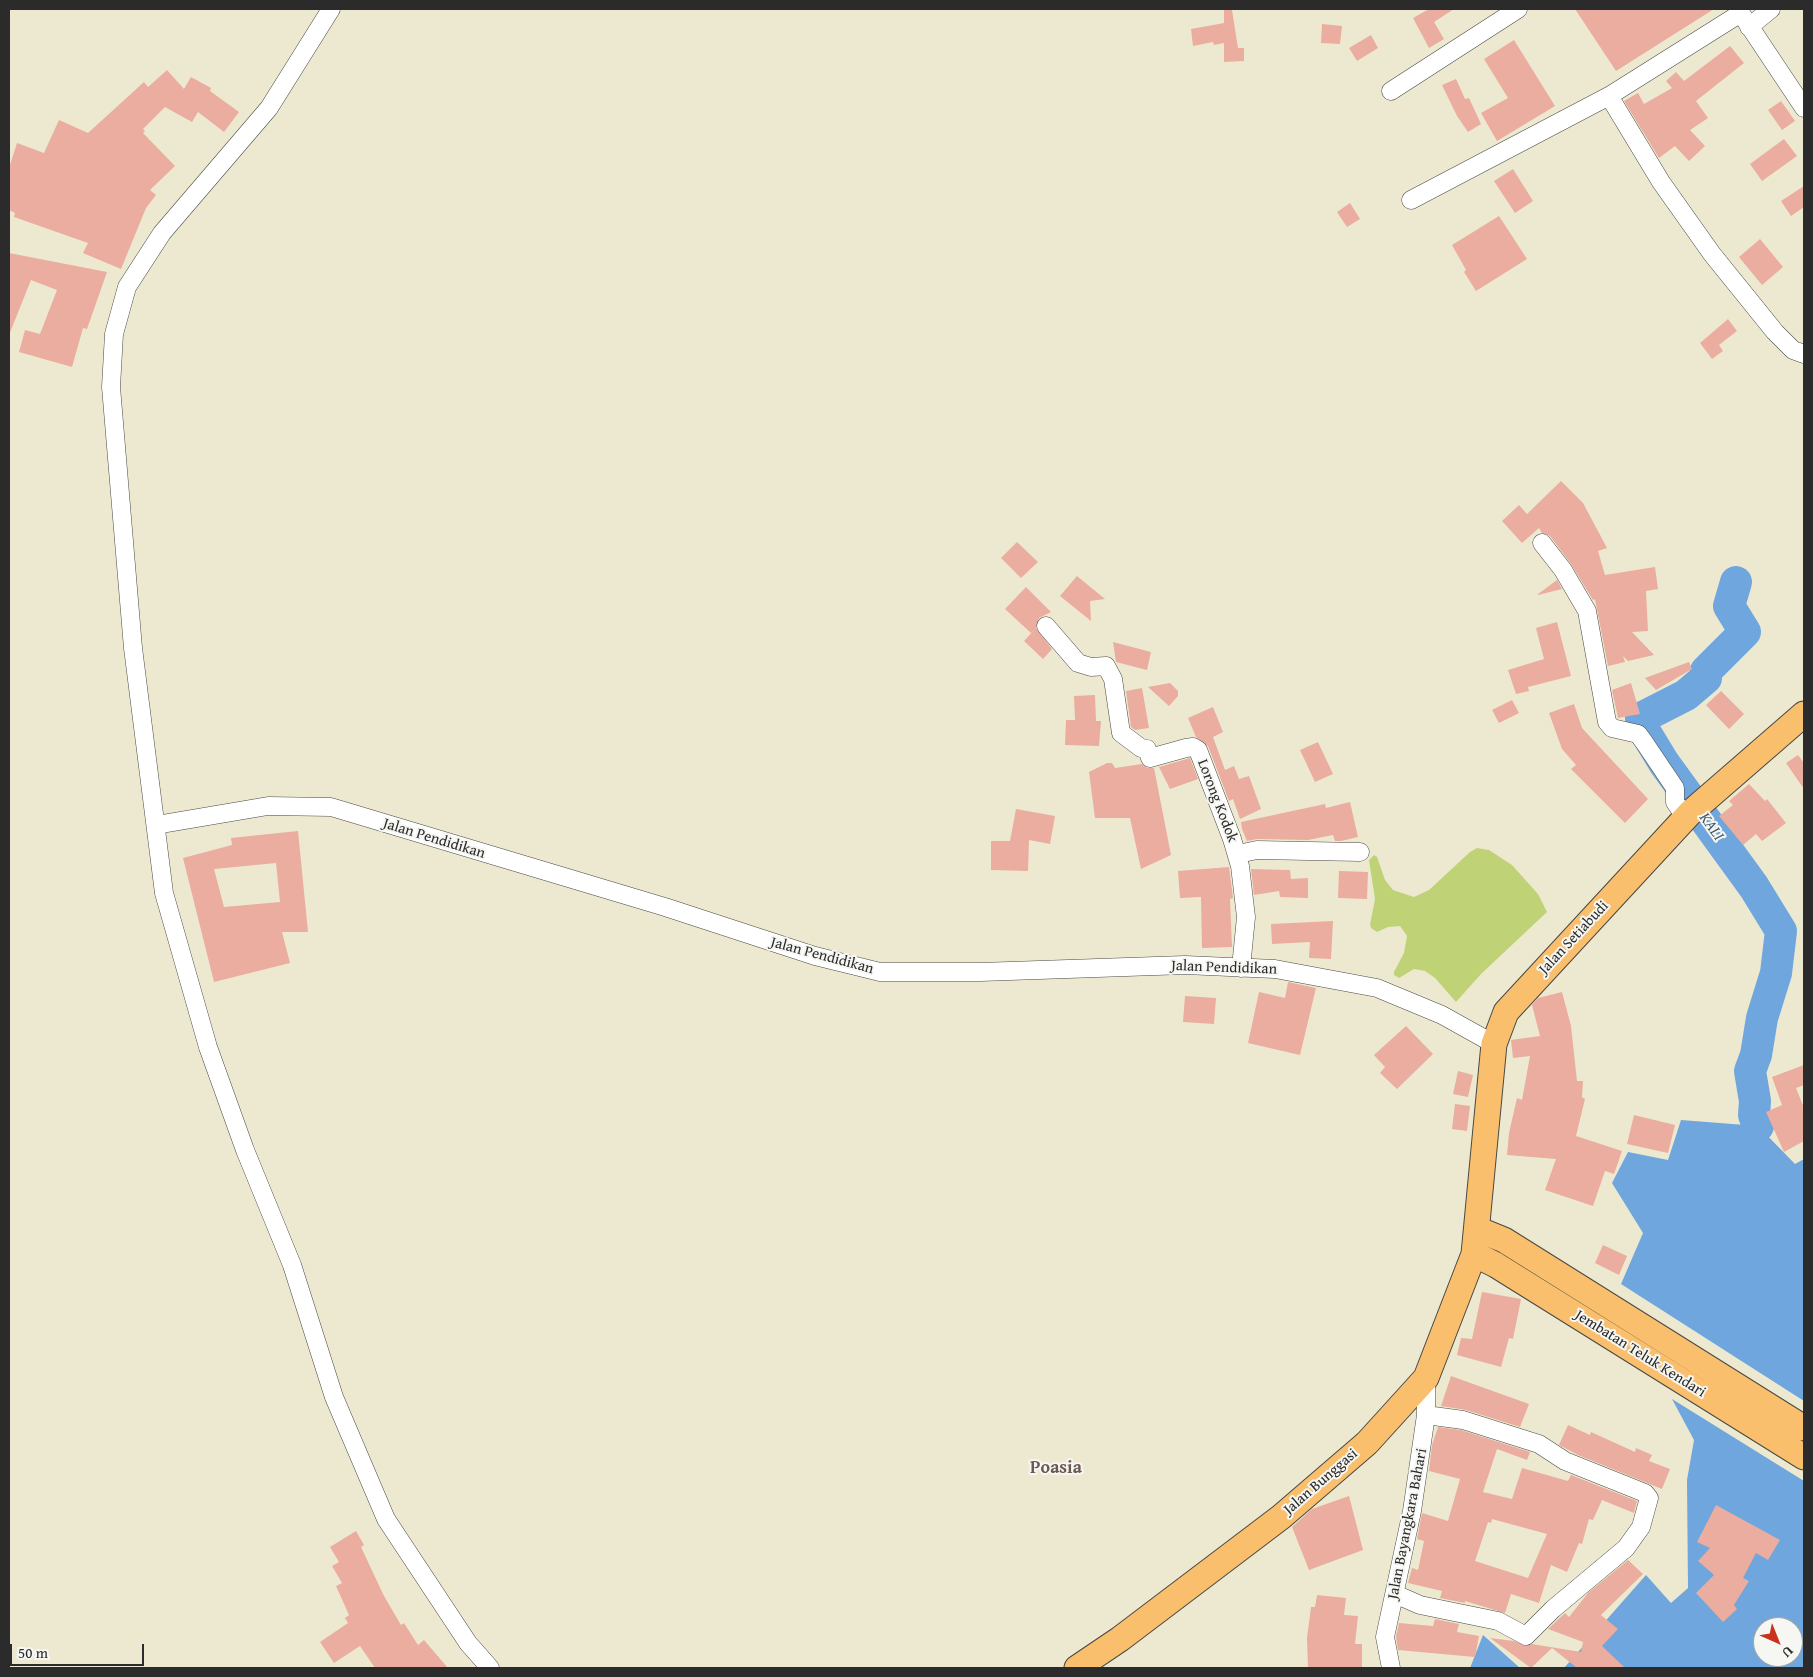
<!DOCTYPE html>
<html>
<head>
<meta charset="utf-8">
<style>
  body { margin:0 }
  #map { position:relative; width:1813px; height:1677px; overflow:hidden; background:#ede9d1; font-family:"Gentium Book Plus",serif }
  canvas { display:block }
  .frame { position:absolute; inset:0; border:10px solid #2b2b2b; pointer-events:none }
  .north { position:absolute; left:1753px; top:1617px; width:50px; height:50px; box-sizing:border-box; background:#f6f6f2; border:1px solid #a5a5a2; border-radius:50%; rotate:136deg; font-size:14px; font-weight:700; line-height:20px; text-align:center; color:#2b2b2b }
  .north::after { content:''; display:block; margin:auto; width:18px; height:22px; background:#c8321e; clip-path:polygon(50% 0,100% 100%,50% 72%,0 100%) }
  .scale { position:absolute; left:10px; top:1644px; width:134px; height:22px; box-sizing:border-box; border:2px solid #2b2b2b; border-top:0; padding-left:6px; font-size:15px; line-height:18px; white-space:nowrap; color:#2b2b2b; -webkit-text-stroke:4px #f6f6f2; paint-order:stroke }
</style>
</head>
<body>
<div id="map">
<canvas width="1813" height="1677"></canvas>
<div class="frame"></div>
<div class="north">U</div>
<div class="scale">50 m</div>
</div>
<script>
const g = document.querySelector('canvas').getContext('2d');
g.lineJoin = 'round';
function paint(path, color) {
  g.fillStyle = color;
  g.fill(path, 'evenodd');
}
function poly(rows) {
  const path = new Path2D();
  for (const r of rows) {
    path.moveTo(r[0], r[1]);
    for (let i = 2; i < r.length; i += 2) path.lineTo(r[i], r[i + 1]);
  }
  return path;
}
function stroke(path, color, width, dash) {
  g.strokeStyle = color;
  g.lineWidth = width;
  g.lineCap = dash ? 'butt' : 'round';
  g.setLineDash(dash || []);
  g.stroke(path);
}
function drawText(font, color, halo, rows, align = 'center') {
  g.font = font + ' "Gentium Book Plus",serif';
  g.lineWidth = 4;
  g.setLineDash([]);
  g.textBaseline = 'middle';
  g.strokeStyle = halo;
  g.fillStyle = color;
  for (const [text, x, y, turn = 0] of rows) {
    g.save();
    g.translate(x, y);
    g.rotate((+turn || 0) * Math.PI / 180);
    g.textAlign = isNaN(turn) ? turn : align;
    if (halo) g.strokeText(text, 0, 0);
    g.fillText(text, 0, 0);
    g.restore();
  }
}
paint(poly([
  [1477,848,1489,850,1512,865,1538,894,1547,912,1481,974,1456,1002,1435,978,1425,971,1414,969,1399,978,1394,975,1394,972,1404,953,1407,936,1400,926,1388,927,1377,932,1371,928,1370,925,1375,899,1369,860,1374,855,1377,857,1385,880,1393,890,1414,897,1429,890,1470,852]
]), '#bfd276');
paint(poly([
  [1681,1120,1758,1126,1795,1164,1804,1159,1804,1401,1621,1284,1643,1233,1612,1183,1628,1152,1668,1160],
  [1672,1399,1804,1481,1804,1668,1564,1668,1646,1575,1671,1603,1688,1588,1687,1480,1694,1440],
  [1763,1627,1793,1627,1793,1657,1763,1657],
  [1483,1635,1520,1668,1470,1668]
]), '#6ea6dd');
stroke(poly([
  [1736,582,1729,606,1745,632,1706,671,1706,678,1686,695,1641,718,1644,730,1664,763,1754,887,1781,931,1776,973,1762,1018,1756,1055,1750,1071,1755,1101,1754,1115,1758,1126]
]), '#6ea6dd', 32);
paint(poly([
  [1429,9,1454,9,1434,22,1444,39,1429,48,1413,18],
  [1575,9,1714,9,1616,71],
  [1224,10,1232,10,1238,48,1244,48,1244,61,1224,62,1224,43,1214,45,1213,42,1193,46,1191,29,1224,23],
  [1322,24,1342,26,1340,44,1321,43],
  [1371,35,1378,48,1357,61,1349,48],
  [1514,40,1555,106,1497,141,1481,113,1508,98,1484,59],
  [1730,46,1744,63,1696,101,1708,118,1690,130,1705,146,1689,161,1675,146,1659,158,1624,101,1638,93,1644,104,1672,88,1666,81,1676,72,1684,81],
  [167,70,184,89,191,77,211,88,210,91,239,112,224,132,198,112,192,122,165,107,143,129,145,131,143,133,175,166,150,190,156,195,146,208,121,269,83,253,88,243,14,217,15,213,9,210,9,168,17,143,44,153,59,120,88,133,144,82,148,87],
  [1456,79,1465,99,1469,98,1481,124,1468,132,1457,116,1442,85],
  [1781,101,1795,121,1782,130,1768,110],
  [1784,139,1797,156,1762,181,1750,164],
  [1513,169,1533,201,1515,213,1494,181],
  [1804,186,1804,207,1791,216,1781,201],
  [1350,203,1360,219,1347,227,1337,212],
  [1499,216,1527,259,1476,291,1464,272,1466,270,1452,245],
  [1760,239,1783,267,1762,285,1739,257],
  [9,253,107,272,87,329,83,328,72,367,19,352,25,330,40,334,57,290,31,280,9,335],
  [1728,319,1737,331,1719,345,1723,351,1712,359,1700,343],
  [1561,481,1583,503,1607,548,1598,551,1605,575,1655,567,1658,589,1646,591,1648,631,1632,632,1654,655,1628,661,1623,656,1625,662,1608,666,1595,599,1593,600,1571,564,1550,536,1542,533,1539,528,1522,543,1502,521,1519,505,1527,514],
  [1017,542,1038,562,1021,578,1001,558],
  [1077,576,1105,599,1090,601,1091,621,1060,596],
  [1557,580,1562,589,1538,595,1538,594],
  [1026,587,1051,612,1039,618,1036,628,1031,633,1005,609],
  [1557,622,1571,676,1528,687,1529,691,1516,694,1508,670,1544,659,1536,628],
  [1036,628,1052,649,1043,659,1024,641],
  [1113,642,1151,652,1147,670,1116,662],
  [1689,662,1692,669,1656,690,1645,678],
  [1170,683,1178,691,1178,696,1169,706,1148,687],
  [1631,683,1640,714,1618,718,1612,690],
  [1142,688,1149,728,1135,730,1131,727,1126,691],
  [1721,691,1744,714,1729,729,1706,705],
  [1095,695,1096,721,1101,721,1099,746,1065,745,1066,720,1075,720,1074,696],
  [1512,700,1519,713,1499,723,1492,710],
  [1574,704,1582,728,1648,799,1625,823,1571,769,1576,765,1562,749,1549,713],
  [1213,707,1223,732,1213,737,1225,770,1234,766,1239,779,1249,776,1261,809,1240,819,1233,799,1229,801,1208,746,1196,737,1188,718],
  [1318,742,1333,774,1315,782,1300,750],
  [1798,755,1804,763,1804,789,1786,763],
  [1190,758,1198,779,1170,789,1159,767],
  [1107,763,1112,763,1115,768,1142,764,1147,768,1154,768,1171,855,1141,869,1130,818,1095,818,1089,772],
  [1749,784,1765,801,1767,799,1786,823,1762,841,1756,834,1743,845,1719,816,1733,805,1729,801],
  [1350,802,1358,837,1341,841,1335,841,1333,835,1308,840,1257,839,1247,841,1242,829,1241,822,1325,804,1326,808],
  [1016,809,1055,816,1050,844,1029,840,1028,871,991,870,991,841,1010,841],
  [298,831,308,932,282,932,290,963,214,982,183,858,232,845,231,838],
  [276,863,280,902,224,907,214,869],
  [1229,867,1233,898,1230,899,1232,947,1202,948,1201,897,1180,898,1178,871],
  [1251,869,1290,870,1291,879,1308,878,1308,898,1280,897,1279,891,1254,895],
  [1339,871,1368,872,1367,899,1338,898],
  [1333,921,1331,959,1309,958,1310,942,1272,944,1271,924],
  [1288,982,1316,988,1300,1055,1248,1043,1259,992,1285,998],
  [1562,992,1571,1026,1577,1081,1583,1081,1582,1097,1585,1099,1576,1136,1622,1151,1614,1174,1605,1171,1593,1206,1545,1190,1556,1159,1507,1155,1509,1133,1517,1098,1522,1100,1530,1056,1513,1058,1511,1040,1540,1036,1532,1005,1538,998],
  [1185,996,1216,998,1214,1024,1183,1022],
  [1406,1026,1433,1054,1397,1089,1380,1073,1385,1067,1374,1055],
  [1804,1065,1804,1085,1796,1088,1804,1108,1804,1141,1784,1152,1766,1112,1782,1105,1772,1077],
  [1458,1071,1473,1075,1468,1097,1453,1094],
  [1455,1104,1470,1106,1467,1131,1452,1129],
  [1634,1115,1675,1125,1668,1153,1627,1144],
  [1603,1245,1627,1256,1619,1275,1595,1263],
  [1482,1292,1521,1299,1513,1339,1509,1338,1501,1367,1457,1355,1461,1338,1472,1339],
  [1451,1376,1529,1404,1520,1427,1466,1410,1441,1406],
  [1568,1425,1590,1435,1591,1432,1635,1452,1636,1448,1652,1455,1649,1461,1670,1469,1662,1489,1578,1455,1559,1445],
  [1438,1427,1461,1430,1530,1452,1527,1460,1497,1449,1483,1492,1512,1499,1522,1468,1568,1481,1571,1475,1637,1501,1634,1513,1602,1500,1593,1520,1589,1519,1582,1544,1579,1543,1567,1572,1551,1565,1539,1603,1511,1594,1505,1613,1465,1601,1465,1603,1440,1598,1442,1591,1408,1583,1412,1568,1418,1570,1424,1541,1417,1539,1422,1513,1448,1521,1460,1479,1429,1471,1432,1445],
  [1492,1519,1547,1534,1528,1578,1475,1561,1488,1522,1491,1523],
  [1349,1496,1363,1550,1309,1570,1292,1527,1312,1509],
  [1716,1505,1780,1540,1768,1560,1756,1553,1743,1578,1749,1581,1734,1605,1737,1609,1723,1622,1696,1593,1714,1575,1698,1561,1710,1548,1697,1542],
  [356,1531,364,1545,361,1547,384,1596,401,1625,404,1623,418,1645,424,1640,448,1668,375,1668,360,1646,334,1663,320,1642,348,1623,345,1618,349,1615,336,1586,342,1583,332,1566,339,1562,330,1547],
  [1628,1560,1643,1574,1601,1615,1618,1629,1602,1646,1625,1668,1577,1668,1552,1648,1531,1668,1490,1638,1514,1641,1527,1646,1532,1644,1581,1652,1583,1642,1548,1629,1565,1613,1569,1617,1588,1593],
  [1317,1595,1346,1598,1344,1615,1358,1616,1355,1644,1362,1644,1362,1668,1308,1668,1307,1638,1311,1607,1315,1607],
  [1435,1619,1459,1624,1457,1632,1479,1636,1475,1657,1398,1650,1396,1637,1399,1623,1433,1626]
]), '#eaad9f');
const minor = poly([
  [331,9,269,108,162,233,127,287,114,334,111,387,133,648,164,893,208,1047,245,1150,292,1265,334,1397,386,1519,468,1643,490,1668],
  [1738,9,1804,108],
  [1749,27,1771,9],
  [1391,91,1518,9],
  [1609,96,1661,182,1712,254,1775,332,1793,350,1804,354],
  [1411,200,1609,96,1741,13],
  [1542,543,1563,570,1587,611,1607,722,1612,728,1638,734,1644,742,1675,788,1675,802,1685,817],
  [1046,626,1078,663,1091,667,1106,666,1113,679,1121,733,1141,748,1147,749,1150,758,1186,748,1193,747,1198,750,1232,839,1240,866,1246,917,1241,968],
  [156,825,268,806,331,807,665,907,815,956,880,972,980,972,1185,965,1275,969,1377,988,1442,1015,1494,1044],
  [1238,854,1257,850,1360,852],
  [1395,1594,1420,1605,1498,1621,1526,1636,1553,1609,1626,1548,1641,1527,1649,1498,1645,1493,1565,1461,1539,1444,1463,1420,1426,1415],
  [1391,1668,1385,1637,1412,1511,1426,1415,1426,1378]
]);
const highway = poly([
  [1477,1229,1504,1240,1804,1428],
  [1474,1254,1496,1265,1804,1457],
  [1077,1668,1120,1639,1281,1517,1367,1443,1426,1378,1474,1254,1494,1044,1506,1012,1690,813,1804,714]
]);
stroke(minor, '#484844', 19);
stroke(highway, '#484844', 27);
stroke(minor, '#fff', 18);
stroke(highway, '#f9bf6d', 25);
drawText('15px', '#2b2b2b', '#f6f6f2', [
  ["Lorong Kodok",1217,801,69],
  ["Jalan Pendidikan",434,839,17],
  ["Jalan Setiabudi",1574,938,-47],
  ["Jalan Pendidikan",822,956,15],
  ["Jalan Pendidikan",1224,968,2],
  ["Jembatan Teluk Kendari",1640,1354,32],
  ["Jalan Bunggasi",1321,1482,-41],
  ["Jalan Bayangkara Bahari",1408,1524,-79]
]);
drawText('italic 16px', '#425669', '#f6f6f2', [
  ["KALI",1711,827,54]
]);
drawText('bold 18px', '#6e5854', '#f6f6f2', [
  ["Poasia",1056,1468]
]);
</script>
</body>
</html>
